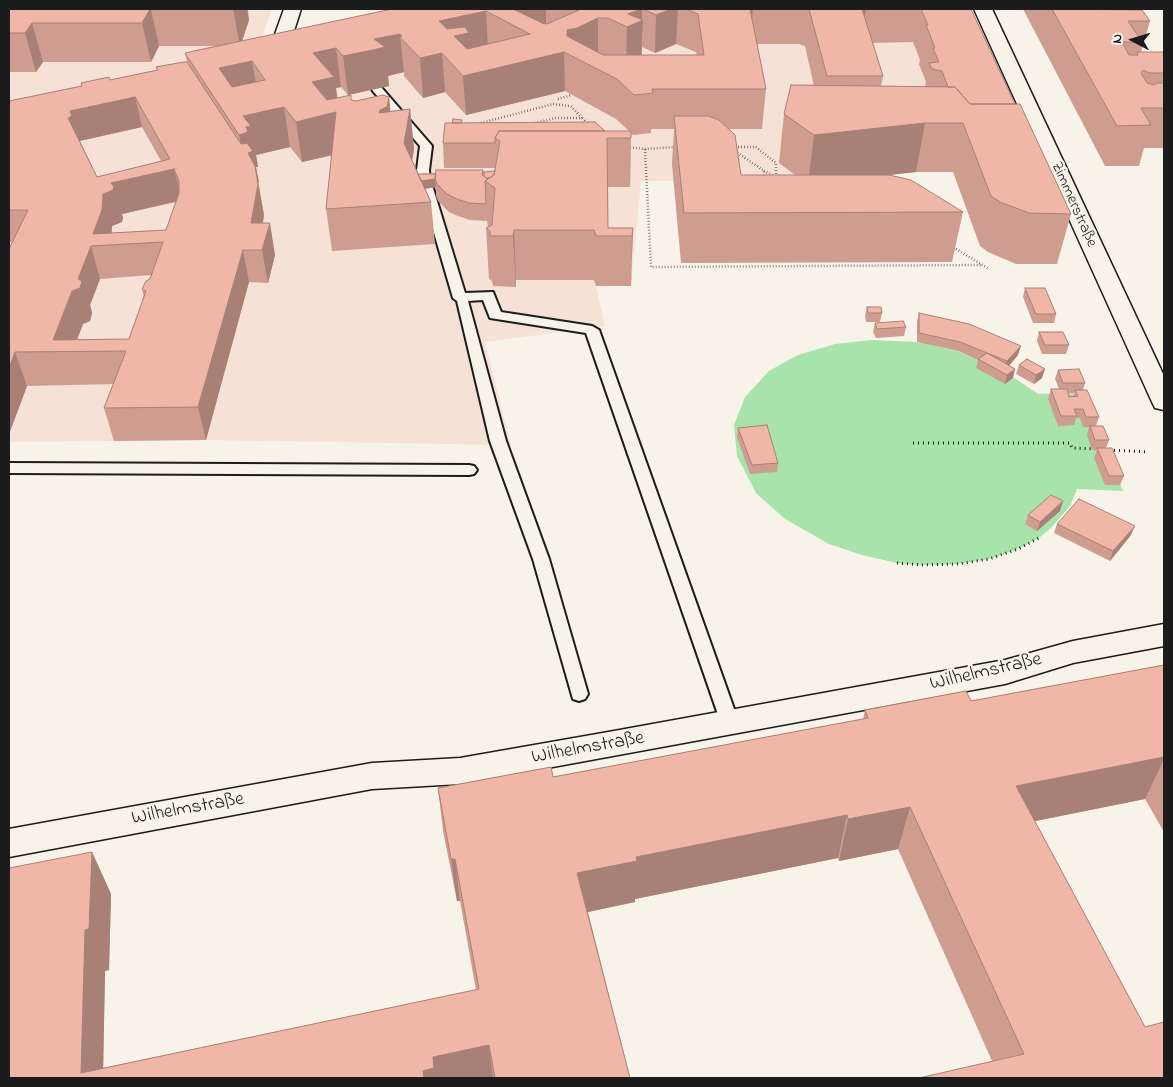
<!DOCTYPE html>
<html>
<head>
<meta charset="utf-8">
<style>
  body { margin:0 }
  #map { position:relative; width:1173px; height:1087px; overflow:hidden; background:#f7f3e8; font-family:"Indie Flower",sans-serif }
  canvas { display:block }
  .frame { position:absolute; inset:0; border:10px solid #1c1c1c; pointer-events:none }
  .north { position:absolute; left:1108px; top:15px; width:50px; height:50px; -webkit-text-stroke:4px #f7f3e8; paint-order:stroke; rotate:275deg; font-size:14px; font-weight:700; line-height:20px; text-align:center; color:#1c1c1c }
  .north::after { content:''; display:block; margin:auto; width:18px; height:22px; background:#1c1c1c; clip-path:polygon(50% 0,100% 100%,50% 72%,0 100%) }
</style>
</head>
<body>
<div id="map">
<canvas width="1173" height="1087"></canvas>
<div class="frame"></div>
<div class="north">N</div>
</div>
<script>
const g = document.querySelector('canvas').getContext('2d');
g.lineJoin = 'round';
function paint(path, color) {
  g.fillStyle = color;
  g.fill(path, 'evenodd');
}
function poly(rows) {
  const path = new Path2D();
  for (const r of rows) {
    path.moveTo(r[0], r[1]);
    for (let i = 2; i < r.length; i += 2) path.lineTo(r[i], r[i + 1]);
  }
  return path;
}
function stroke(path, color, width, dash) {
  g.strokeStyle = color;
  g.lineWidth = width;
  g.lineCap = dash ? 'butt' : 'round';
  g.setLineDash(dash || []);
  g.stroke(path);
}
function drawText(font, color, halo, rows, align = 'center') {
  g.font = font + ' "Indie Flower",sans-serif';
  g.lineWidth = 4.5;
  g.setLineDash([]);
  g.textBaseline = 'middle';
  g.strokeStyle = halo;
  g.fillStyle = color;
  for (const [text, x, y, turn = 0] of rows) {
    g.save();
    g.translate(x, y);
    g.rotate((+turn || 0) * Math.PI / 180);
    g.textAlign = isNaN(turn) ? turn : align;
    if (halo) g.strokeText(text, 0, 0);
    g.fillText(text, 0, 0);
    g.restore();
  }
}
paint(poly([
  [9,9,272,9,258,48,9,102],
  [948,9,981,87,832,180,641,181,631,286,596,286,605,326,485,342,511,445,206,440,9,442,9,134,164,100]
]), '#f5e1d5');
paint(poly([
  [872,340,917,342,957,351,1004,371,1038,394,1082,392,1123,491,1077,489,1070,506,1051,528,1039,538,1018,549,989,559,958,564,922,565,897,563,862,555,829,544,785,519,756,493,737,456,734,425,745,397,769,371,798,355,835,344]
]), '#a7e3aa');
const service = poly([
  [377,86,381,87,432,146,429,170,430,182,428,185,433,188,465,293,493,292,501,312,592,326,599,330,739,723,736,728,730,730,724,728,721,723,586,333,490,318,483,300,468,301,506,441,549,559,588,694,585,699,579,701,573,699,533,559,490,441,457,301,453,298,421,188,423,185,418,182,417,170,420,146,373,91,372,89,373,87,377,86],
  [9,463,469,465,474,466,477,470,474,474,469,475,9,473,9,463]
]);
const minor = poly([
  [284,9,301,9,292,37,301,53,298,57,292,58,286,57,274,37,284,9],
  [974,9,992,9,1164,376,1164,410,1155,408,1152,402,974,9]
]);
const secondary = poly([
  [1164,624,1164,646,1073,663,1005,684,460,784,372,789,9,857,9,829,372,763,460,758,614,731,1005,660,1073,641,1164,624]
]);
stroke(service, '#1c1c1c', 4);
stroke(minor, '#1c1c1c', 3);
stroke(secondary, '#1c1c1c', 3);
stroke(poly([
  [558,99,572,95],
  [481,123,553,104,571,106,582,118],
  [535,123,556,118,582,118,588,124],
  [627,147,645,149,675,147],
  [732,147,756,147,776,163,776,175],
  [645,149,651,267,981,265],
  [735,151,764,171,764,177],
  [764,171,777,177],
  [951,246,989,269]
]), '#1c1c1c', 2.5, [0.5, 2.5]);
stroke(poly([
  [913,443,1070,443,1072,448,1095,449],
  [1109,450,1149,452],
  [897,563,922,565,958,564,989,559,1018,549,1039,538]
]), '#1c1c1c', 3, [1, 4]);
paint(service, '#f7f3e8');
paint(minor, '#f7f3e8');
paint(secondary, '#f7f3e8');
paint(poly([
  [9,9,252,9,252,10,248,10,249,20,242,41,392,9,971,9,1015,104,1071,214,1057,264,1016,264,988,252,980,246,953,172,916,172,888,175,963,212,952,262,681,263,672,164,674,129,651,129,651,133,633,135,631,133,630,187,608,187,608,228,633,228,631,286,596,286,594,280,516,280,516,287,493,286,492,281,489,279,486,228,488,227,487,221,470,220,458,216,449,212,438,201,436,196,436,187,425,189,431,202,435,244,332,251,326,209,332,155,302,162,290,147,256,155,258,167,256,167,264,215,263,223,275,255,268,283,249,282,206,440,114,441,104,408,113,384,27,386,9,434,9,249,12,242,9,242,9,101,157,70,156,67,187,62,185,53,215,46,159,46,151,62,43,62,36,72,9,72],
  [913,42,920,60,919,64,926,82,925,87,881,86,883,76,872,43],
  [676,44,696,52,697,55,642,55,642,47,655,53],
  [757,44,799,44,805,46,814,86,784,114,779,163,795,175,741,175,729,129,762,129,766,89],
  [404,72,404,76,423,98,445,92,466,115,565,91,616,119,629,131,605,131,462,123,462,120,452,123,443,143,444,168,496,168,495,171,484,172,483,170,418,174,412,161,414,149,410,109,390,111,389,97,356,101,352,100,337,98,336,88,341,87,348,95,389,86,388,76],
  [142,127,161,161,97,177,80,141],
  [176,202,166,230,111,233,112,226,122,222,123,218,122,214],
  [151,275,150,279,142,289,144,297,129,339,77,340,83,324,90,321,92,313,90,305,100,279],
  [1023,9,1119,9,1150,21,1141,52,1164,52,1164,148,1144,148,1139,166,1105,166],
  [1025,288,1056,314,1054,323,1033,323,1023,297],
  [867,307,882,313,880,322,866,322,865,316],
  [919,313,1018,355,1009,366,1013,378,1005,384,976,368,978,360,958,351,917,342,917,322],
  [875,323,906,327,904,336,876,338,873,332],
  [1039,332,1069,345,1066,354,1042,354,1037,341],
  [1019,365,1042,378,1034,384,1016,374],
  [1058,370,1085,383,1083,390,1099,417,1096,426,1109,440,1106,448,1124,476,1120,485,1105,485,1094,458,1097,450,1092,450,1087,435,1089,427,1083,427,1080,418,1076,418,1074,425,1058,426,1048,399,1051,389,1059,389,1055,379],
  [1068,393,1075,393,1073,396,1069,397],
  [738,428,778,463,777,472,750,474,737,437],
  [1060,511,1037,531,1025,524,1028,515],
  [1057,524,1131,535,1110,561,1054,533],
  [1164,665,1164,832,1145,799,1035,821,1145,1027,992,1061,898,849,839,861,838,858,635,899,635,902,588,912,630,1078,9,1078,92,852,111,894,109,970,105,971,103,1068,476,990,460,901,457,901,443,831,438,788,553,777,863,719,865,710,971,701]
]), '#ce9d90');
paint(poly([
  [150,9,151,9,159,46,151,62,142,23],
  [233,9,247,9,249,20,240,47],
  [506,9,546,9,546,27],
  [641,9,642,9,642,21,643,20,641,59,626,66,627,27,628,14],
  [671,9,678,9,676,44,655,53,656,15],
  [704,9,753,9,750,44],
  [861,9,866,9,861,43],
  [486,11,488,49,461,74,439,21],
  [598,18,598,56,567,36,567,30],
  [32,23,43,62,36,72,25,33],
  [400,34,404,72,388,76,389,86,348,95,343,56,374,39],
  [336,48,341,87,336,88,340,117,342,153,302,162,296,122,313,53],
  [564,52,565,91,466,115,463,76],
  [442,53,445,92,423,98,420,58],
  [252,61,259,100,227,108,219,68],
  [135,97,142,127,79,141,68,118,70,111],
  [389,97,393,138,379,113,380,110],
  [284,107,290,147,256,155,258,167,256,167,259,182,253,184,247,175,239,135,243,116],
  [410,109,414,149,409,179,404,143],
  [925,123,916,172,808,184,814,135],
  [631,131,630,180,630,187,631,138],
  [174,169,182,200,122,214,123,218,122,222,112,226,111,242,93,234,103,194,111,183],
  [439,178,435,179,436,187,411,191,410,182],
  [258,184,264,215,258,250,251,223],
  [270,223,275,255,268,283,262,250],
  [633,228,631,278,631,286,632,236],
  [514,230,516,280,516,287,513,236],
  [91,246,100,279,90,305,92,313,90,321,83,324,72,352,53,340],
  [243,250,249,282,206,440,198,407],
  [1021,346,1018,355,1004,371,1007,361],
  [15,352,27,386,9,434,9,368],
  [1015,369,1013,378,1005,384,1007,375],
  [1045,369,1042,378,1034,384,1036,375],
  [1063,501,1060,511,1037,531,1040,522],
  [1135,526,1131,535,1110,561,1113,551],
  [1164,757,1164,759,1145,799,1001,828,1016,786],
  [910,807,898,849,839,861,848,819],
  [847,815,838,858,635,899,635,902,578,914,577,873,636,857],
  [92,852,111,894,109,970,105,971,103,1078,81,1073,85,930],
  [451,859,455,859,460,901,457,901],
  [489,1045,493,1078,424,1078,423,1071,433,1057]
]), '#a88076');
const building = poly([
  [9,9,150,9,142,23,32,23,25,33,9,33,9,9],
  [392,9,513,9,542,23,547,24,579,10,579,9,641,9,628,14,643,20,627,27,608,18,598,18,577,28,567,30,567,36,603,55,704,55,698,14,686,9,750,9,766,89,652,89,653,93,634,95,617,79,564,52,463,76,442,53,420,58,400,37,402,36,400,34,374,39,385,47,373,50,343,56,336,48,313,53,334,77,312,82,327,100,351,95,351,100,356,101,383,95,389,97,387,107,380,110,379,113,410,109,404,143,431,202,326,209,336,112,296,122,284,107,243,116,251,126,246,127,248,131,245,133,239,135,185,53,392,9],
  [486,11,530,34,467,49,454,36,469,33,465,27,447,29,439,21,486,11],
  [252,61,265,80,232,87,219,68,252,61],
  [643,9,671,9,656,15,643,9],
  [809,9,862,9,883,76,827,76,809,9],
  [921,9,971,9,1015,104,970,104,955,87,948,87,942,71,932,69,929,63,939,62,933,48,935,48,926,25,928,25,921,9],
  [1052,9,1142,10,1150,21,1128,21,1142,42,1122,42,1129,55,1138,55,1137,52,1164,52,1164,73,1150,73,1143,70,1141,73,1147,83,1154,85,1157,83,1164,83,1164,108,1141,108,1151,125,1117,126,1052,9],
  [184,62,187,62,241,144,247,143,253,151,248,153,255,166,258,184,251,223,270,223,262,250,243,250,198,407,104,408,126,351,15,352,9,368,9,249,28,210,9,210,9,101,82,86,81,83,109,77,110,80,158,70,156,67,184,62],
  [135,97,170,159,97,177,68,118,72,116,70,111,135,97],
  [174,169,179,181,179,193,166,230,93,234,102,210,103,194,113,190,114,187,111,183,174,169],
  [163,242,150,279,146,281,142,289,146,291,129,339,53,340,72,291,80,288,82,281,78,279,91,246,163,242],
  [791,85,955,87,970,104,1020,104,1071,214,1029,213,1000,202,991,196,963,123,925,123,814,135,784,114,791,85],
  [674,116,708,116,719,120,735,135,741,175,889,175,911,180,963,212,684,213,674,116],
  [453,119,462,120,461,123,452,123,453,119],
  [595,122,605,131,499,131,495,138,495,143,443,143,445,123,595,122],
  [499,131,631,131,631,138,607,138,608,228,633,228,632,236,596,236,594,230,514,230,513,236,490,236,490,231,486,228,492,225,495,188,485,181,494,175,500,141,495,138,499,131],
  [436,170,483,170,482,175,488,179,485,181,486,204,469,203,457,199,447,194,437,184,435,179,436,170],
  [495,171,494,175,490,178,486,178,484,176,484,172,495,171],
  [418,174,436,174,435,179,421,181,418,174],
  [1025,288,1045,288,1056,314,1036,314,1025,288],
  [867,307,881,307,882,313,868,313,867,307],
  [919,313,969,324,1021,346,1007,361,960,342,919,333,919,313],
  [903,321,906,327,877,329,875,323,903,321],
  [1039,332,1063,332,1069,345,1045,345,1039,332],
  [987,353,1015,369,1007,375,978,359,987,353],
  [1027,359,1045,369,1036,375,1019,365,1027,359],
  [1079,369,1085,383,1063,383,1058,370,1079,369],
  [1051,389,1067,389,1069,397,1078,396,1075,390,1087,390,1099,417,1086,417,1083,409,1074,409,1077,416,1061,416,1051,389],
  [767,425,778,463,752,465,738,428,767,425],
  [1090,426,1103,426,1109,440,1095,440,1090,426],
  [1097,448,1112,448,1124,476,1109,476,1097,448],
  [1051,495,1063,501,1040,522,1028,515,1051,495],
  [1079,499,1135,526,1113,551,1057,524,1079,499],
  [1164,665,1164,757,1016,786,1145,1027,1164,1022,1164,1078,919,1078,1024,1054,910,807,848,819,847,815,636,857,637,861,577,873,630,1078,495,1078,489,1045,433,1057,434,1068,423,1071,424,1078,9,1078,9,868,92,852,89,929,85,930,81,1073,479,989,455,859,451,859,438,788,551,767,553,777,868,718,865,710,966,691,971,701,1164,665]
]);
paint(building, '#f0b7a8');
stroke(building, '#a88076', 1);
drawText('16px', '#1c1c1c', '#f7f3e8', [
  ["Zimmerstraße",1073,205,66]
]);
drawText('20px', '#1c1c1c', '#f7f3e8', [
  ["Wilhelmstraße",986,673,-13],
  ["Wilhelmstraße",588,749,-10],
  ["Wilhelmstraße",188,810,-10]
]);
</script>
</body>
</html>
